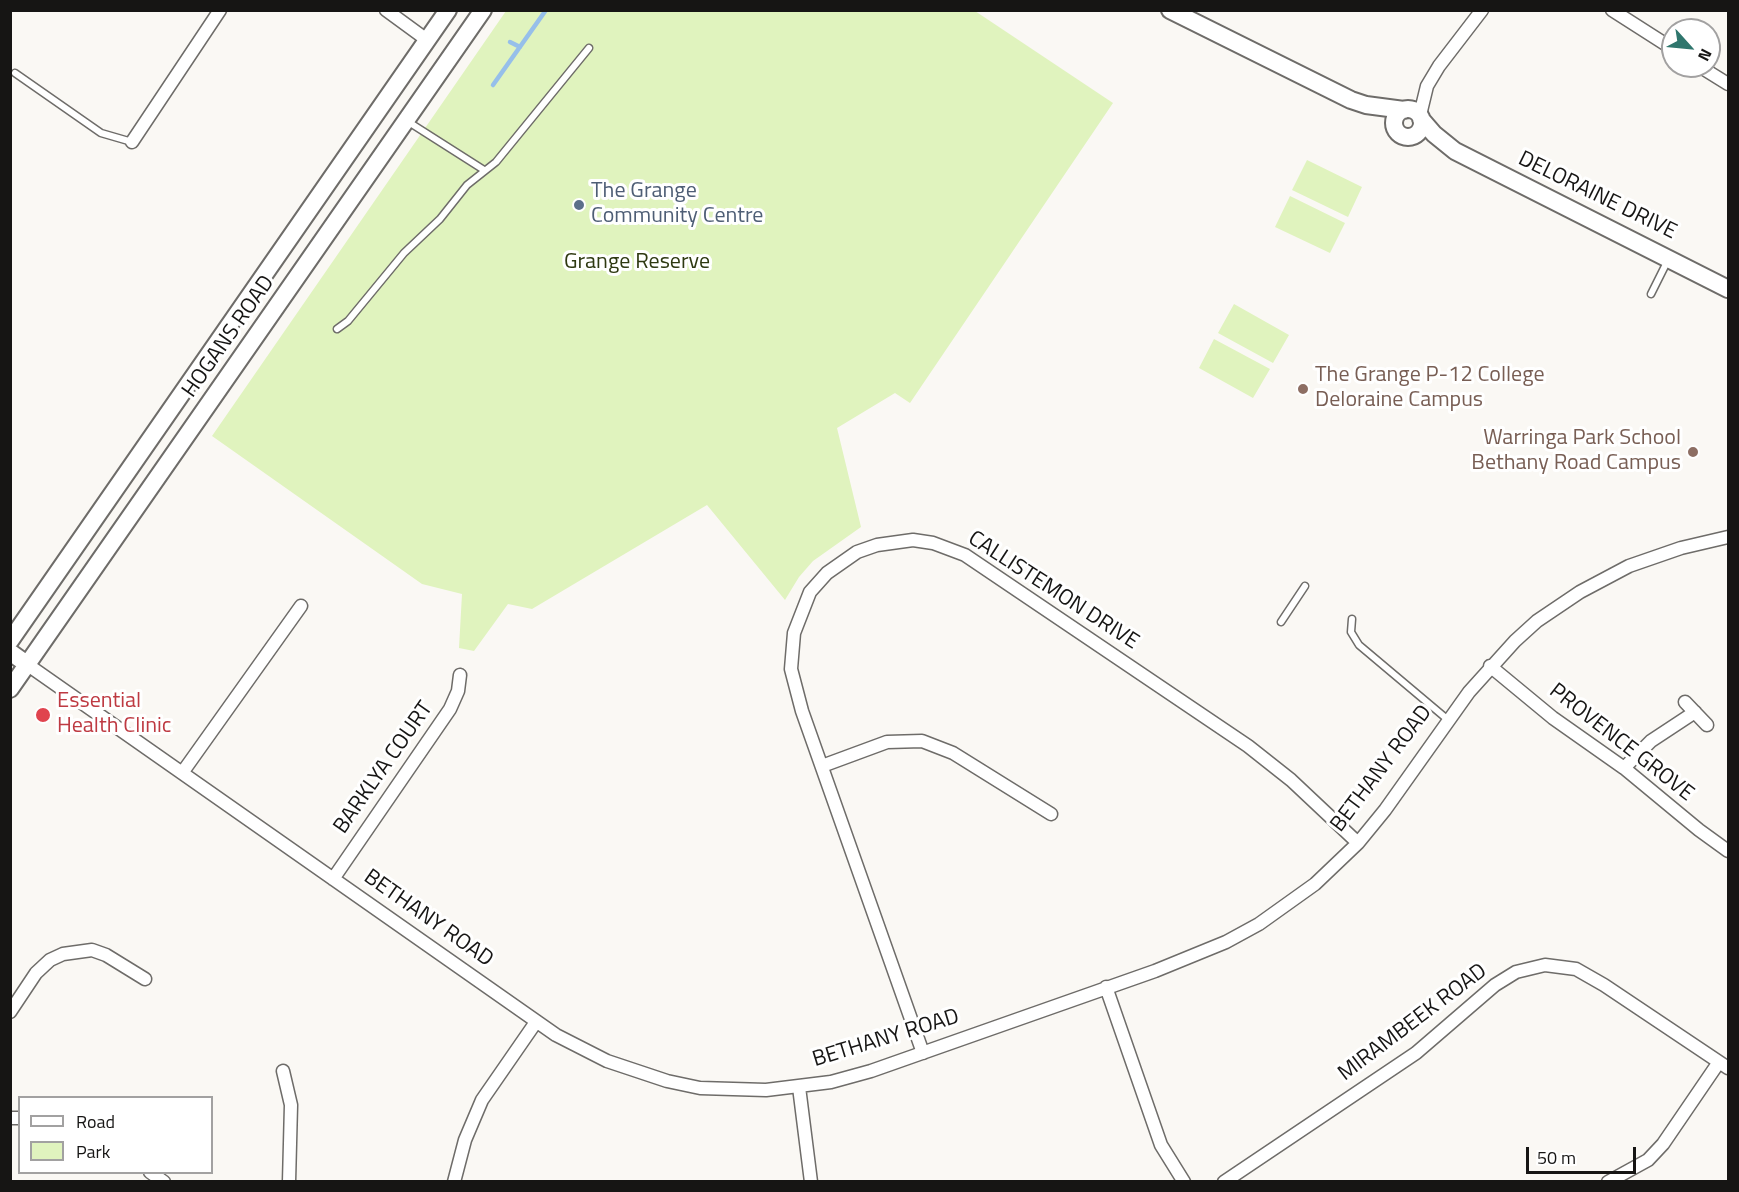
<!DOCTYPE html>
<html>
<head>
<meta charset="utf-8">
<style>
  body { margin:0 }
  #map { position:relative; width:1739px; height:1192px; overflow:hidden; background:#faf8f4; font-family:"Titillium Web",sans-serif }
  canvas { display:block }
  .frame { position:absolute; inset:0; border:12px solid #161514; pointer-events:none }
  .legend { position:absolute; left:18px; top:1096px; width:195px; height:78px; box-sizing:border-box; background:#fff; border:2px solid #a2a1a1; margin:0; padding:8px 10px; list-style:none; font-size:18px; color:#161514 }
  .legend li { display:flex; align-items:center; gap:12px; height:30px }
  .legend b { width:30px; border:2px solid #a2a1a1 }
  .north { position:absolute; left:1661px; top:18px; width:60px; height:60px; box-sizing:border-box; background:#fff; border:2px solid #a2a1a1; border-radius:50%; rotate:117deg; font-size:16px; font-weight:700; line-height:24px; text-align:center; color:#161514 }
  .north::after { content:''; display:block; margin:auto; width:21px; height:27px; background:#2f766d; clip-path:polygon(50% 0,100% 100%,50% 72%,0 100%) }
  .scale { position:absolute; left:1526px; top:1147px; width:110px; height:27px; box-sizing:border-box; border:3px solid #161514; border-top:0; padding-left:8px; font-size:18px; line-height:21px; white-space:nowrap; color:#161514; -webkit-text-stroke:4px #fff; paint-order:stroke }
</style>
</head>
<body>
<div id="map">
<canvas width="1739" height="1192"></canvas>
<div class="frame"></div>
<ul class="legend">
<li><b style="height:8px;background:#fff"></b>Road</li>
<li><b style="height:16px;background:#e0f3be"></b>Park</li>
</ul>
<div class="north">N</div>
<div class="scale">50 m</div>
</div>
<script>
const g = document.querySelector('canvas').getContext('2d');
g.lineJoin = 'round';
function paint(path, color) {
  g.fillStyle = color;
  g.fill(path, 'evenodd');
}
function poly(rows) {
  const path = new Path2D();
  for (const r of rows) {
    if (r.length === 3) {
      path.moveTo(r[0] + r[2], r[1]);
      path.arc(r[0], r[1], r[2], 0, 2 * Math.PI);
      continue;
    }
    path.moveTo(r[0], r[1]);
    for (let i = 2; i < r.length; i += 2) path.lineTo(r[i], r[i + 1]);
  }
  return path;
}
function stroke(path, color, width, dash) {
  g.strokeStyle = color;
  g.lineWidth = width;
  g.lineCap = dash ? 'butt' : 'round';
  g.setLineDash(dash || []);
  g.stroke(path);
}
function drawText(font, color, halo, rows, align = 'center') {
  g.font = font + ' "Titillium Web",sans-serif';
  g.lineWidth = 6;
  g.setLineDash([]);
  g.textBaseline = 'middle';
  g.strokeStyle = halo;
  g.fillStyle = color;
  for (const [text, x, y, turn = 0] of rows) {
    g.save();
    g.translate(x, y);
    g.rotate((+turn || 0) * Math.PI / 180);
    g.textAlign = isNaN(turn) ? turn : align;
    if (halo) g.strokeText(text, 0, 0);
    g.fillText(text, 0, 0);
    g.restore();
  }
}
paint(poly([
  [506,11,975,11,1113,103,910,403,895,393,837,428,861,527,813,561,799,577,785,600,707,505,532,609,508,604,474,651,459,648,462,594,422,584,212,436],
  [1307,160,1362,187,1348,217,1292,190],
  [1290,196,1345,223,1330,253,1275,227],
  [1234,304,1289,335,1273,363,1218,333],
  [1214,339,1270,369,1253,398,1199,368]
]), '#e0f3be');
stroke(poly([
  [510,42,520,47],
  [493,85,546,10]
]), '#96bfea', 4.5);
const lane = poly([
  [15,73,101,133,132,142],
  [407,121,484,170],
  [1651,294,1668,260],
  [337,329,348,321,404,253,440,219,467,185,496,162,589,48],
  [1352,619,1351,632,1359,645,1447,719],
  [1281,622,1305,586]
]);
const street = poly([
  [386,10,427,40],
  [1612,10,1673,49],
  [1699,66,1728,84],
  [1420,115,1427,86,1439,66,1482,10],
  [132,142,220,10],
  [28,665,556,1035,607,1061,667,1081,700,1088,766,1090,831,1082,871,1071,1155,971,1226,942,1259,924,1315,884,1358,843,1385,810,1469,692,1515,641,1537,621,1580,592,1629,566,1681,548,1728,537],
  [1490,666,1553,718,1624,768,1699,830,1728,851],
  [1685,702,1707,725],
  [822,766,887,742,922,741,953,753,1051,814],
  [1624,768,1651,741,1695,712],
  [182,773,301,606],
  [333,879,450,709,458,691,460,675],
  [1106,987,1161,1145,1184,1182],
  [10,1012,36,973,50,960,63,954,92,950,106,955,145,979],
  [923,1053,802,711,791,669,794,633,810,592,827,573,857,552,877,545,913,540,933,543,965,555,1248,746,1291,780,1358,843],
  [283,1071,291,1105,289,1182],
  [799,1087,811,1182],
  [10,1118,20,1118],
  [150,1172,164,1182],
  [454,1182,465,1140,482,1100,536,1022],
  [1224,1182,1416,1053,1495,985,1516,972,1545,965,1576,969,1604,985,1728,1068],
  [1608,1182,1648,1160,1663,1144,1719,1062]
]);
const secondary = poly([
  [1170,10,1351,100,1366,105,1404,110],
  [1408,123,14],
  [1421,119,1434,134,1455,151,1728,289],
  [10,641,448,10],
  [10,652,28,665],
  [10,689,483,10]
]);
stroke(lane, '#6e6c69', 9);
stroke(street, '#6e6c69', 15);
stroke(secondary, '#6e6c69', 20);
stroke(lane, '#fff', 6);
stroke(street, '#fff', 12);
stroke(secondary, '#fff', 16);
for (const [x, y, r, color] of [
  [579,205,6,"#5c6f8a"],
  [1303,389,6,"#8d6e63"],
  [1693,452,6,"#8d6e63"],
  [43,715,8,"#e0444e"]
]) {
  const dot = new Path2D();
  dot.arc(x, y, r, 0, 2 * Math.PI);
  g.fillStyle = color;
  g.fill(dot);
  stroke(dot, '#fff', 2);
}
drawText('22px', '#4e5e75', '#fff', [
  ["The Grange",591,192],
  ["Community Centre",591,217]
], 'left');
drawText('22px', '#161514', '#fff', [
  ["DELORAINE DRIVE",1597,196,26],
  ["HOGANS ROAD",229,337,-55],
  ["CALLISTEMON DRIVE",1053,591,33],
  ["PROVENCE GROVE",1621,743,38],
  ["BARKLYA COURT",384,768,-55],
  ["BETHANY ROAD",1382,769,-53],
  ["BETHANY ROAD",428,919,35],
  ["MIRAMBEEK ROAD",1413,1023,-37],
  ["BETHANY ROAD",886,1039,-17]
]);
drawText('22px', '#2e3911', '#fff', [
  ["Grange Reserve",637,263]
]);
drawText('22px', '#785e54', '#fff', [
  ["The Grange P-12 College",1315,376],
  ["Deloraine Campus",1315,401],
  ["Warringa Park School",1681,439,"right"],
  ["Bethany Road Campus",1681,464,"right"]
], 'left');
drawText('22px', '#be3a42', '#fff', [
  ["Essential",57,702],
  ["Health Clinic",57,727]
], 'left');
</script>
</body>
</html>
